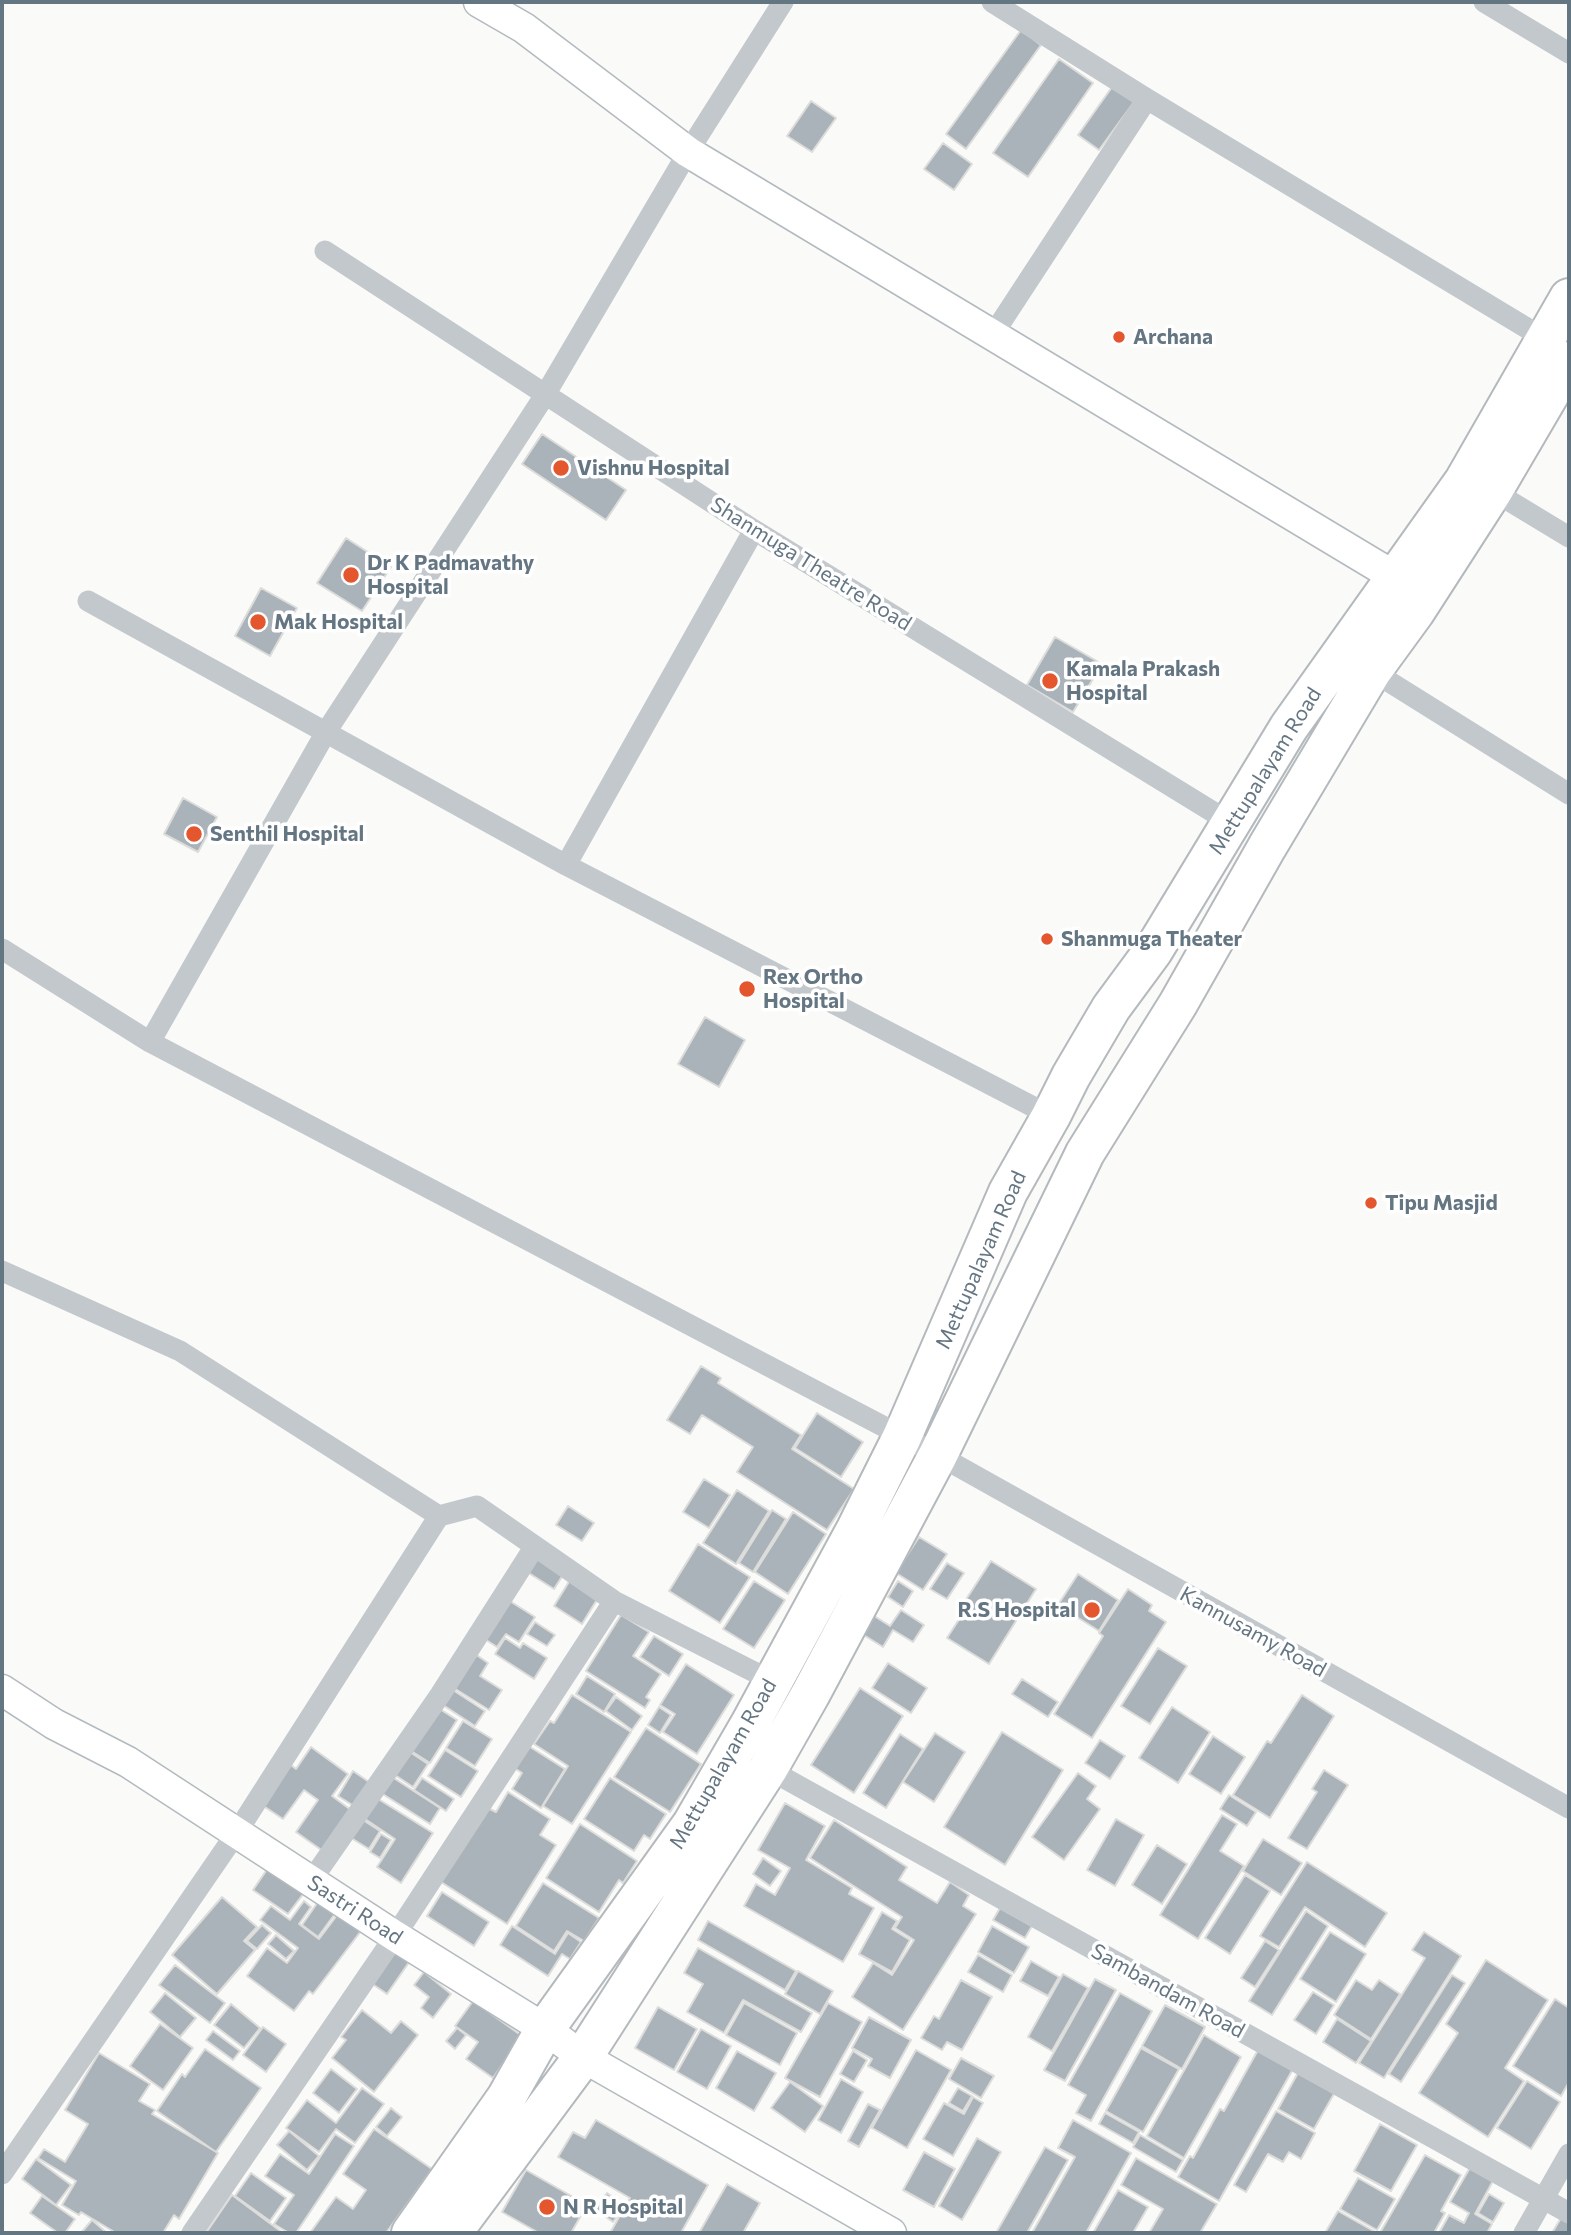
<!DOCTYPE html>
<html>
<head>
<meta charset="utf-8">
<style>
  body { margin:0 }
  #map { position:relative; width:1571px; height:2235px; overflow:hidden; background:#fafaf8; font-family:Commissioner,sans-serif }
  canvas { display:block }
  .frame { position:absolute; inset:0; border:4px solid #657683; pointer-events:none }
</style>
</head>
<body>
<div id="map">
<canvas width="1571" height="2235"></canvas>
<div class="frame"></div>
</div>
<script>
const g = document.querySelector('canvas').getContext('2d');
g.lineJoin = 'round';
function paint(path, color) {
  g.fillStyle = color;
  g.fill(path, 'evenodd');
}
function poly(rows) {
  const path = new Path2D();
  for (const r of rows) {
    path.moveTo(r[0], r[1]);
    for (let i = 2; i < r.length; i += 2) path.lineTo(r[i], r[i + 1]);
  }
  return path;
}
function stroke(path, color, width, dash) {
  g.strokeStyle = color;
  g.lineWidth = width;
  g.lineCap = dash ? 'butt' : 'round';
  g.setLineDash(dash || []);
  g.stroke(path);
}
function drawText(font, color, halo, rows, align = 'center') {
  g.font = font + ' Commissioner,sans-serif';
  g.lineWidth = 7;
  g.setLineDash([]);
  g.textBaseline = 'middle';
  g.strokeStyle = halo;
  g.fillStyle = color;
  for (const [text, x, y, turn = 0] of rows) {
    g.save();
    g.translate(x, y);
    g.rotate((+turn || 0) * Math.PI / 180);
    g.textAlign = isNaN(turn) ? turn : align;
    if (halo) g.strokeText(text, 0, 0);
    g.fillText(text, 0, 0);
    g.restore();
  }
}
const building = poly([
  [1021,30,1041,45,966,149,946,134,1021,30],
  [1059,59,1093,83,1028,177,993,153,1059,59],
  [1112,87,1134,102,1099,150,1078,135,1112,87],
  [811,101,836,118,812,152,787,136,811,101],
  [943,143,972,164,954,190,924,169,943,143],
  [542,434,626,490,606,520,522,464,542,434],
  [346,538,391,567,362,611,317,583,346,538],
  [261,588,297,608,270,656,235,636,261,588],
  [1055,637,1102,664,1073,712,1027,685,1055,637],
  [183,798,217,817,198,852,164,834,183,798],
  [705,1017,745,1040,719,1087,678,1064,705,1017],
  [701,1366,721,1378,718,1383,801,1435,792,1449,854,1489,827,1530,737,1472,753,1447,702,1415,690,1434,667,1420,701,1366],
  [817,1413,863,1442,841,1477,795,1448,817,1413],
  [704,1479,730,1495,709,1528,683,1512,704,1479],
  [737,1490,769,1511,736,1564,703,1543,737,1490],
  [568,1506,594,1523,582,1541,556,1525,568,1506],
  [772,1510,786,1519,753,1572,739,1563,772,1510],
  [793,1512,826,1534,788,1594,755,1572,793,1512],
  [919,1537,947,1554,923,1590,896,1573,919,1537],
  [698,1544,750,1577,720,1623,669,1591,698,1544],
  [533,1555,563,1575,554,1589,524,1570,533,1555],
  [991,1561,1036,1589,989,1664,947,1638,969,1604,965,1601,991,1561],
  [947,1563,964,1573,947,1599,930,1589,947,1563],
  [1078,1574,1118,1600,1099,1631,1058,1605,1078,1574],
  [570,1580,598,1598,582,1624,554,1606,570,1580],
  [754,1581,785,1600,754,1648,723,1629,754,1581],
  [898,1581,913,1591,903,1607,888,1597,898,1581],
  [1128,1589,1152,1605,1149,1611,1166,1622,1092,1738,1054,1714,1103,1636,1099,1633,1128,1589],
  [505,1598,535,1617,519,1642,506,1634,497,1647,480,1636,505,1598],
  [901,1610,924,1625,913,1642,893,1630,883,1647,859,1632,871,1614,890,1626,901,1610],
  [621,1615,649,1632,633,1656,661,1674,646,1697,650,1700,645,1708,586,1671,621,1615],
  [535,1622,555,1635,547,1646,527,1634,535,1622],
  [654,1636,683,1654,669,1676,640,1657,654,1636],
  [505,1638,520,1648,523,1643,547,1658,534,1679,495,1654,505,1638],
  [1158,1648,1187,1666,1150,1724,1121,1706,1158,1648],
  [471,1651,488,1663,480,1676,502,1690,489,1710,449,1685,471,1651],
  [888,1663,927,1688,911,1713,872,1688,888,1663],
  [686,1664,734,1695,697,1754,663,1732,675,1714,660,1705,686,1664],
  [587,1676,615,1694,604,1712,576,1694,587,1676],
  [1022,1679,1058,1702,1048,1717,1012,1694,1022,1679],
  [860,1688,903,1716,854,1793,811,1765,860,1688],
  [453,1690,485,1711,475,1726,443,1705,453,1690],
  [572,1695,631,1732,572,1824,543,1806,568,1766,534,1744,550,1721,554,1723,572,1695],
  [1302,1695,1334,1716,1270,1818,1233,1795,1267,1741,1271,1743,1302,1695],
  [616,1697,642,1716,632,1730,606,1711,616,1697],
  [435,1706,457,1720,430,1763,408,1749,435,1706],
  [659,1707,671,1715,660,1733,648,1725,659,1707],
  [1172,1707,1210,1732,1178,1783,1139,1758,1172,1707],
  [463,1721,492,1739,475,1766,446,1748,463,1721],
  [646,1728,701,1764,670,1812,614,1777,646,1728],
  [1002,1732,1063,1770,1005,1865,944,1827,1002,1732],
  [935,1733,965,1752,934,1802,903,1782,935,1733],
  [900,1734,923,1749,886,1808,863,1793,900,1734],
  [1213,1736,1245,1757,1221,1794,1189,1774,1213,1736],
  [1100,1740,1125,1756,1110,1779,1085,1763,1100,1740],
  [527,1745,565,1769,541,1808,512,1789,522,1773,513,1767,527,1745],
  [311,1747,348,1774,332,1796,355,1813,327,1854,296,1832,318,1800,304,1790,283,1819,259,1803,287,1762,296,1769,311,1747],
  [407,1750,428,1764,413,1787,392,1773,407,1750],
  [445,1750,478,1771,461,1797,428,1776,445,1750],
  [1324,1770,1348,1785,1307,1849,1288,1838,1317,1792,1312,1789,1324,1770],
  [353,1771,372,1784,357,1808,338,1796,353,1771],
  [1078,1773,1096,1786,1087,1799,1100,1809,1064,1860,1032,1837,1078,1773],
  [389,1775,440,1808,430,1824,378,1791,389,1775],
  [422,1778,454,1799,446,1811,414,1790,422,1778],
  [610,1778,666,1814,650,1839,644,1835,634,1851,584,1819,610,1778],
  [508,1792,550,1819,540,1835,556,1845,507,1924,441,1882,488,1808,496,1812,508,1792],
  [1229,1795,1256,1812,1247,1826,1220,1809,1229,1795],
  [375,1797,433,1833,401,1883,377,1867,395,1839,362,1817,375,1797],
  [785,1803,825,1826,806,1860,852,1888,849,1894,874,1908,843,1962,744,1906,756,1884,775,1895,790,1868,758,1850,785,1803],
  [1222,1815,1237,1824,1220,1851,1244,1866,1198,1939,1160,1915,1222,1815],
  [360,1818,380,1831,369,1849,348,1836,360,1818],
  [1116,1819,1144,1835,1115,1886,1087,1870,1116,1819],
  [834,1820,907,1867,899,1880,937,1903,950,1882,969,1895,963,1906,976,1914,903,2030,852,1997,873,1963,892,1975,914,1940,895,1928,902,1917,810,1858,834,1820],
  [580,1824,637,1861,623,1883,619,1880,599,1912,546,1878,580,1824],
  [381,1834,391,1840,380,1858,370,1852,381,1834],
  [1263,1839,1302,1863,1281,1895,1243,1871,1263,1839],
  [1157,1845,1187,1864,1162,1904,1132,1885,1157,1845],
  [763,1858,781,1871,770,1886,753,1874,763,1858],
  [1307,1862,1387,1913,1365,1947,1305,1907,1279,1947,1260,1936,1307,1862],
  [268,1868,304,1893,288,1914,253,1890,268,1868],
  [1245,1875,1270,1891,1230,1954,1205,1938,1245,1875],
  [543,1883,599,1918,584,1941,567,1931,554,1951,516,1926,543,1883],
  [442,1892,489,1922,474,1946,427,1916,442,1892],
  [222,1897,257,1927,244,1941,255,1950,217,1994,172,1955,222,1897],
  [320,1899,337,1911,318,1937,302,1925,320,1899],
  [304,1901,311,1907,299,1924,319,1939,338,1914,361,1931,313,1994,309,1991,294,2011,247,1976,267,1948,287,1963,298,1948,260,1920,271,1906,290,1920,304,1901],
  [1000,1908,1032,1926,1025,1938,993,1920,1000,1908],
  [1306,1911,1328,1926,1272,2015,1249,2001,1306,1911],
  [882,1912,897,1921,892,1929,910,1940,892,1972,859,1954,882,1912],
  [708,1921,796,1971,785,1990,698,1940,708,1921],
  [262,1925,271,1933,257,1949,247,1941,262,1925],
  [512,1926,555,1954,568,1933,581,1942,570,1959,562,1954,548,1976,500,1945,512,1926],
  [992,1926,1029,1947,1014,1973,978,1952,992,1926],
  [1330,1932,1366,1954,1336,2002,1300,1979,1330,1932],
  [1424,1932,1461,1956,1384,2078,1359,2063,1425,1958,1412,1950,1424,1932],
  [276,1935,294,1951,286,1959,268,1944,276,1935],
  [1265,1941,1279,1950,1255,1987,1241,1978,1265,1941],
  [396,1947,412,1958,387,1994,371,1983,396,1947],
  [698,1948,812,2013,801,2032,743,2000,724,2033,687,2012,703,1984,684,1973,698,1948],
  [978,1955,1012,1975,1003,1992,968,1972,978,1955],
  [1486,1960,1548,2000,1505,2068,1524,2081,1488,2137,1419,2093,1458,2033,1446,2024,1486,1960],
  [1031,1961,1059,1977,1048,1996,1020,1981,1031,1961],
  [175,1965,225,2003,210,2023,159,1985,175,1965],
  [798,1971,833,1991,820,2014,785,1994,798,1971],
  [424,1972,451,1994,433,2018,421,2008,429,1997,414,1985,424,1972],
  [1063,1974,1088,1988,1052,2051,1028,2037,1063,1974],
  [1452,1975,1465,1983,1401,2082,1389,2074,1452,1975],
  [1095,1979,1116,1990,1065,2081,1044,2070,1095,1979],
  [961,1980,992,1997,962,2050,947,2042,942,2050,921,2038,934,2016,939,2019,961,1980],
  [1356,1980,1372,1990,1379,1980,1400,1994,1371,2039,1334,2015,1356,1980],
  [1313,1992,1334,2005,1316,2034,1294,2020,1313,1992],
  [165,1993,196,2018,180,2037,150,2012,165,1993],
  [1120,1993,1152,2011,1091,2121,1076,2113,1086,2095,1068,2085,1120,1993],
  [1555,1999,1569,2008,1569,2082,1561,2096,1513,2066,1555,1999],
  [473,2001,522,2036,493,2078,466,2059,478,2042,455,2026,473,2001],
  [744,2003,797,2033,780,2065,726,2035,744,2003],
  [828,2003,862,2022,820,2097,785,2078,828,2003],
  [231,2004,260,2028,244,2048,214,2025,231,2004],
  [1165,2005,1205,2027,1182,2069,1142,2046,1165,2005],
  [658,2007,697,2029,674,2070,635,2048,658,2007],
  [362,2010,391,2033,401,2021,418,2035,374,2092,332,2058,346,2040,341,2037,362,2010],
  [869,2017,911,2040,890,2078,868,2066,872,2059,852,2048,869,2017],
  [1337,2019,1371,2041,1356,2063,1323,2042,1337,2019],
  [160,2024,193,2048,163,2090,130,2066,160,2024],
  [263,2027,286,2044,266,2072,243,2055,263,2027],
  [457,2028,466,2035,455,2049,446,2041,457,2028],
  [701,2029,731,2046,707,2089,677,2072,701,2029],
  [213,2031,240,2051,233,2060,206,2040,213,2031],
  [1204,2035,1241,2057,1184,2158,1147,2136,1204,2035],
  [1141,2048,1179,2069,1143,2132,1106,2111,1141,2048],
  [205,2049,261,2088,216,2152,157,2111,182,2074,185,2077,205,2049],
  [916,2050,951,2070,907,2148,872,2128,916,2050],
  [1258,2050,1293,2069,1219,2201,1178,2177,1190,2156,1193,2158,1220,2109,1224,2111,1258,2050],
  [737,2051,776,2073,754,2111,716,2088,737,2051],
  [853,2051,867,2060,854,2082,840,2074,853,2051],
  [99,2053,150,2084,139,2101,155,2110,152,2114,218,2153,179,2219,174,2215,163,2233,116,2233,81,2212,79,2215,62,2205,76,2181,38,2158,44,2149,65,2162,88,2124,65,2110,99,2053],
  [961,2058,994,2076,981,2098,949,2079,961,2058],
  [331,2069,357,2089,339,2113,313,2093,331,2069],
  [1299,2071,1335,2092,1314,2129,1278,2109,1299,2071],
  [841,2079,863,2092,841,2133,818,2120,841,2079],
  [1527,2081,1560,2102,1531,2149,1497,2128,1527,2081],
  [790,2082,823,2106,805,2132,771,2108,790,2082],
  [362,2088,384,2104,355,2143,336,2129,319,2152,286,2128,307,2100,336,2123,362,2088],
  [958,2088,972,2096,963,2111,949,2103,958,2088],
  [973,2097,983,2103,953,2156,923,2139,944,2103,964,2114,973,2097],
  [868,2104,880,2110,859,2147,848,2141,868,2104],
  [391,2108,402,2117,387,2136,376,2127,391,2108],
  [1276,2111,1315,2133,1301,2159,1289,2152,1283,2162,1268,2154,1246,2192,1234,2185,1276,2111],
  [1105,2113,1139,2132,1133,2143,1099,2124,1105,2113],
  [596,2120,708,2185,682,2231,686,2233,610,2233,630,2198,558,2157,573,2132,585,2138,596,2120],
  [1073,2120,1131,2153,1086,2233,1032,2233,1075,2157,1058,2148,1073,2120],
  [1380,2124,1417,2145,1391,2191,1354,2171,1380,2124],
  [374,2129,432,2169,386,2233,310,2233,336,2197,353,2209,366,2190,343,2174,374,2129],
  [289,2131,319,2156,307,2170,277,2145,289,2131],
  [335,2134,354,2146,296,2233,289,2233,274,2224,294,2195,265,2176,280,2154,309,2174,335,2134],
  [1140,2135,1183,2160,1176,2172,1133,2147,1140,2135],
  [977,2138,1001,2152,962,2220,939,2206,977,2138],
  [1045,2147,1068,2160,1027,2233,996,2233,1045,2147],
  [924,2152,955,2169,934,2207,903,2190,924,2152],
  [1425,2155,1461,2175,1441,2211,1445,2213,1434,2233,1384,2233,1381,2231,1425,2155],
  [1136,2158,1217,2204,1200,2233,1149,2233,1163,2209,1121,2185,1136,2158],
  [36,2159,71,2185,56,2205,22,2179,36,2159],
  [1471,2166,1494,2179,1475,2214,1492,2224,1487,2233,1439,2233,1449,2215,1464,2223,1469,2213,1450,2202,1471,2166],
  [526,2170,587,2205,571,2233,539,2233,502,2212,526,2170],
  [251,2173,286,2198,270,2221,235,2196,251,2173],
  [1358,2178,1395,2199,1377,2230,1340,2209,1358,2178],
  [727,2184,760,2203,743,2233,699,2233,727,2184],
  [1118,2190,1148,2207,1133,2233,1093,2233,1118,2190],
  [607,2193,625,2206,613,2222,595,2209,607,2193],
  [1489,2194,1504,2203,1493,2222,1478,2213,1489,2194],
  [232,2195,283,2233,206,2233,232,2195],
  [42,2196,75,2219,65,2233,58,2233,30,2213,42,2196],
  [1338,2211,1377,2233,1325,2233,1338,2211],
  [1561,2218,1569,2223,1569,2233,1552,2233,1561,2218],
  [92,2220,107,2233,81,2233,92,2220]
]);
paint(building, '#aab3b9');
stroke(building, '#dcdcda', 2);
const secondary = poly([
  [479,2,524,28,688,152,1412,587],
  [2,1690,54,1724,128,1762,395,1936,545,2029,583,2057,891,2233]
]);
const highway = poly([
  [411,2233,506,2098,545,2029,692,1824,750,1724,856,1529,902,1437,1008,1192,1051,1116,1071,1076,1111,1008,1153,951,1289,727,1464,481,1569,298],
  [452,2233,583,2057,768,1769,810,1695,938,1455,1085,1153,1178,1004,1267,847,1372,671,1415,612,1493,491,1569,361]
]);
stroke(secondary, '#b3babf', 33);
stroke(highway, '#b4b9bd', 42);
stroke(poly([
  [992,2,1147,99,1545,339],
  [1484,2,1569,53],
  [325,251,754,530,1231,823],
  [992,336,1147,99],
  [1493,491,1569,537],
  [88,601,566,865,1051,1116],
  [1372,671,1569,794],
  [566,865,754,530],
  [2,949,150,1042,938,1455,1569,1808],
  [150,1042,326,732,545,395,688,152,783,2],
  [2,1271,180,1351,439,1516,477,1506,614,1601,772,1681],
  [768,1769,1569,2213],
  [311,1881,440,1695,535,1546],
  [2,2174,237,1832,439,1516],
  [192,2233,395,1936,614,1601],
  [1524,2233,1569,2154]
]), '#c3c8cc', 21);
stroke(secondary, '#fff', 30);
stroke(highway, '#fff', 38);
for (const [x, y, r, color] of [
  [1119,337,7,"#e4572e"],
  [561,468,9,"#e4572e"],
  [351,575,9,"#e4572e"],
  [258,622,9,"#e4572e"],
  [1050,681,9,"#e4572e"],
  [194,834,9,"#e4572e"],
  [1047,939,7,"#e4572e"],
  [747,989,9,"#e4572e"],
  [1371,1203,7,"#e4572e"],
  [1092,1610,9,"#e4572e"],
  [547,2207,9,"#e4572e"]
]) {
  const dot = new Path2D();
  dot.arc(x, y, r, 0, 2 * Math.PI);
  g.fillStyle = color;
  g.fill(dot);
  stroke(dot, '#fff', 2.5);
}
drawText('bold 21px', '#657683', '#fff', [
  ["Archana",1133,337],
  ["Vishnu Hospital",577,468],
  ["Dr K Padmavathy",367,563],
  ["Hospital",367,587],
  ["Mak Hospital",274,622],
  ["Kamala Prakash",1066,669],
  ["Hospital",1066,693],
  ["Senthil Hospital",210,834],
  ["Shanmuga Theater",1061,939],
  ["Rex Ortho",763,977],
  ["Hospital",763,1001],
  ["Tipu Masjid",1385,1203],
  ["R.S Hospital",1076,1610,"right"],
  ["N R Hospital",563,2207]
], 'left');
drawText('21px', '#657683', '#fff', [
  ["Shanmuga Theatre Road",811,564,32],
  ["Mettupalayam Road",1265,771,-58],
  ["Mettupalayam Road",981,1260,-66],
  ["Kannusamy Road",1253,1632,29],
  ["Mettupalayam Road",723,1764,-60],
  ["Sastri Road",355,1910,33],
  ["Sambandam Road",1168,1991,29]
]);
</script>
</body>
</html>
